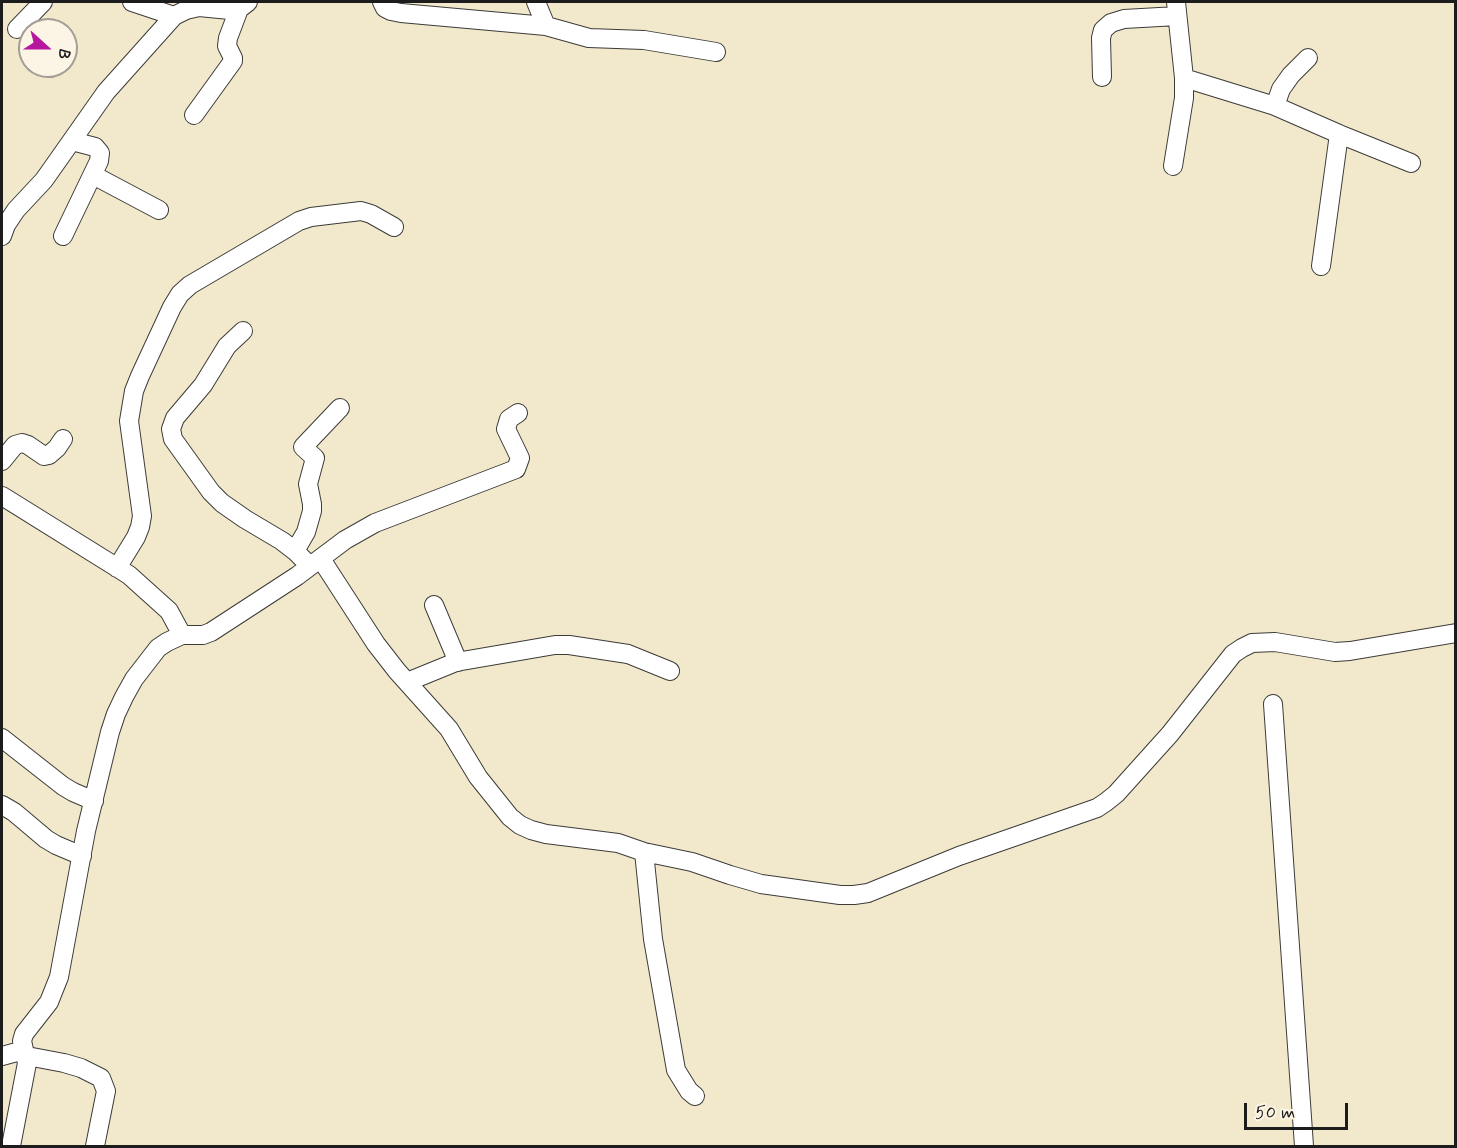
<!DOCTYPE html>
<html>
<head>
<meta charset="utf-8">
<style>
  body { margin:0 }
  #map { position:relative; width:1457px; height:1148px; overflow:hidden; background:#f2e9cd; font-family:Mynerve,sans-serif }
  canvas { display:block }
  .frame { position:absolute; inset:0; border:3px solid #1c1c1c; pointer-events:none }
  .north { position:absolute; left:18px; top:18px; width:60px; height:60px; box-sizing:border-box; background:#fcf5e5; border:2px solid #a29e95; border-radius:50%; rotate:111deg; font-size:16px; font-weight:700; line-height:24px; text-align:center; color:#1c1c1c }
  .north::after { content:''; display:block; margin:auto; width:21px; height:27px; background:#b5179e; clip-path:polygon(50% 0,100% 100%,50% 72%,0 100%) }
  .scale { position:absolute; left:1244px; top:1103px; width:104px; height:27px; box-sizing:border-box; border:3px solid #1c1c1c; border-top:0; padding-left:8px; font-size:18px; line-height:21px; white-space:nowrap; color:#1c1c1c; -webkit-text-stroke:4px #fcf5e5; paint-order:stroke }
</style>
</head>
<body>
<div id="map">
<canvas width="1457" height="1148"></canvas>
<div class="frame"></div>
<div class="north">B</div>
<div class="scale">50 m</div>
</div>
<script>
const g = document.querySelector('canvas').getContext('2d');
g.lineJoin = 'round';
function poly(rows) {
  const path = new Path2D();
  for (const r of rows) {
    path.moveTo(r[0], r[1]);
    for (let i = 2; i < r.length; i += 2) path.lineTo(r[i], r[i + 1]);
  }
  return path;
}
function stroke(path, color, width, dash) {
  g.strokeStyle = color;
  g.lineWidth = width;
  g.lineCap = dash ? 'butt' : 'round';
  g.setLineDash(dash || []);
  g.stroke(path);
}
const minor = poly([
  [132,2,174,16],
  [382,2,385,8,391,11,401,13,546,26,589,38,644,40,716,52],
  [536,2,546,26],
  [17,29,43,2],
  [1102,77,1101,38,1103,30,1111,23,1124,19,1177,16],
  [1184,78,1275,106,1339,134,1411,163],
  [1275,106,1281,89,1291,75,1308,58],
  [194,115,233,61,233,58,227,46,228,38,239,9],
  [1173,166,1184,98,1184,78,1176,2],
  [93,175,159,210],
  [2,236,6,225,16,210,44,180,106,92,174,16,186,10,199,7,230,10,239,9,248,2],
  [63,236,99,161,100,153,95,147,72,141],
  [1321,266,1339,134],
  [243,331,227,346,203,385,175,418,171,429,173,439,211,492,222,503,245,519,282,541,295,551,310,566],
  [2,461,15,445,22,443,28,445,44,456,49,455,57,448,63,439],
  [2,496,129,575,169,611,182,635],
  [295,551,306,532,312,511,312,504,308,484,315,458,303,447,340,408],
  [321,559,376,644,397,671,449,729,478,777,510,817,520,825,531,830,546,834,618,843,644,852,692,862,730,875,761,884,840,895,854,895,868,893,959,856,1097,808,1106,802,1116,794,1170,734,1233,654,1242,648,1252,643,1275,642,1335,652,1350,651,1456,633],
  [117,568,136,537,140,527,142,516,129,421,134,391,140,376,172,307,180,294,190,285,299,221,311,217,361,211,371,214,394,227],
  [434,605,458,662],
  [407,682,456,662,555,645,569,645,628,654,670,671],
  [1273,704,1304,1146],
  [2,738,63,786,73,792,94,801],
  [2,805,14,812,46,839,56,845,82,856],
  [644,852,653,939,676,1070,689,1091,695,1096],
  [2,1056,24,1050],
  [27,1056,64,1063,81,1068,101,1078,106,1091,95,1146],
  [11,1146,27,1063,22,1041,24,1034,49,1002,59,977,86,831,110,732,116,714,124,697,134,679,158,648,167,642,182,635,203,635,211,632,297,576,345,540,375,523,516,469,520,458,506,429,509,419,518,413]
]);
stroke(minor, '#3c3b37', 20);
stroke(minor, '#fff', 18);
</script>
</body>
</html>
